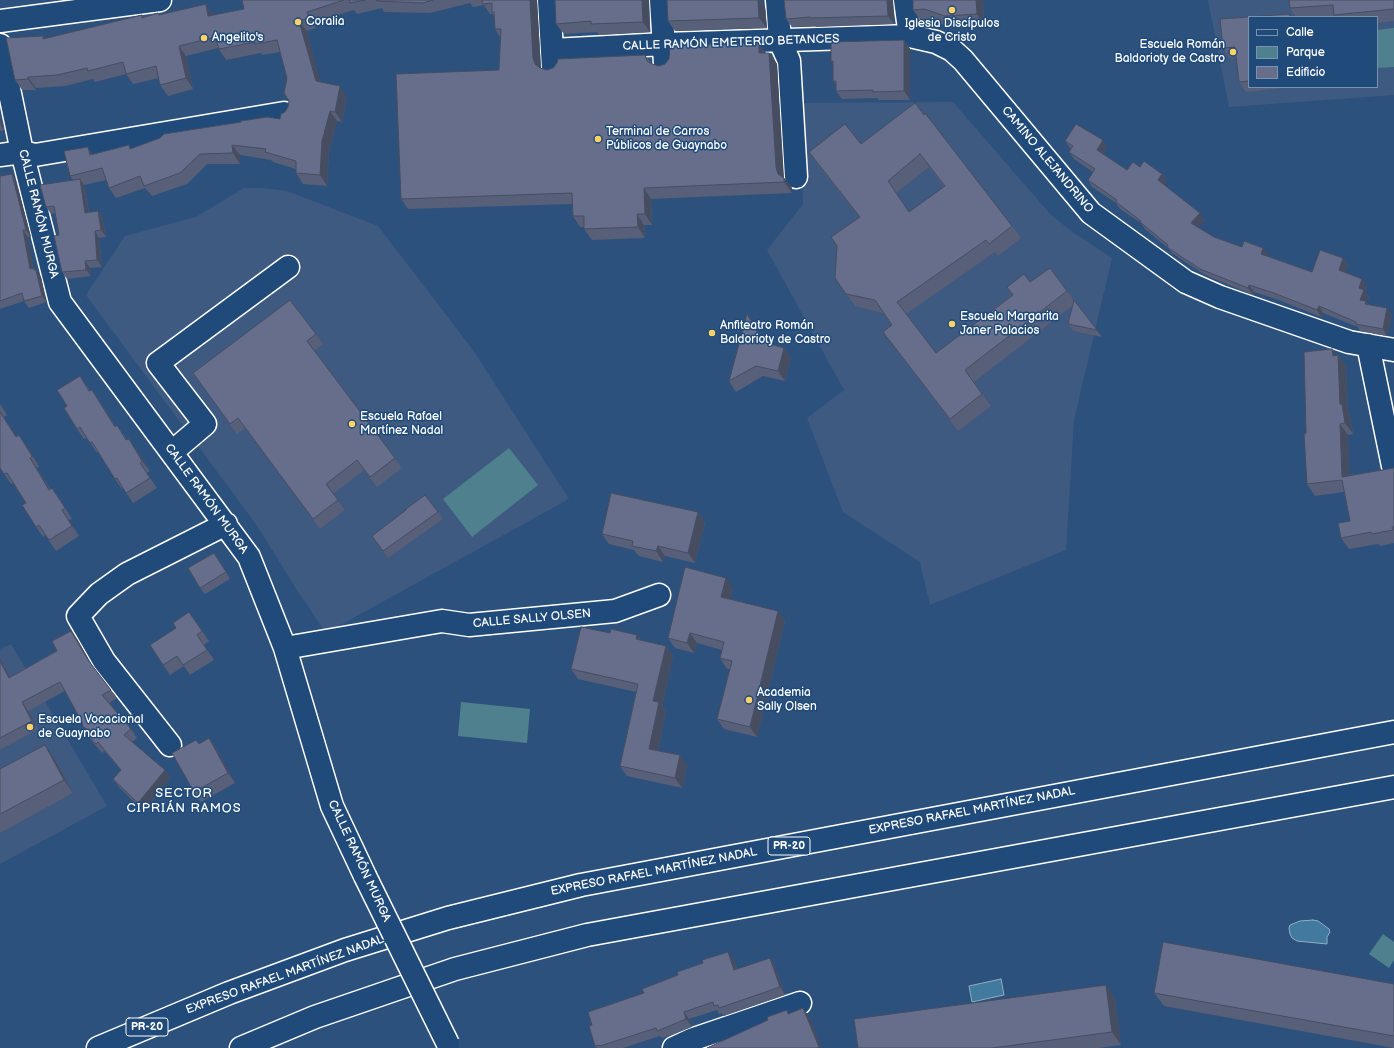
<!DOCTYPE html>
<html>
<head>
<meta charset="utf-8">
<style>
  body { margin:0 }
  #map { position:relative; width:1394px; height:1048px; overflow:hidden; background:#2d517d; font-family:"Balsamiq Sans",sans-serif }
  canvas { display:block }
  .legend { position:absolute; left:1248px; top:16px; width:130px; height:72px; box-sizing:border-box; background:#1f4a7a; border:1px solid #7992af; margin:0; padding:5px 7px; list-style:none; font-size:12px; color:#fff }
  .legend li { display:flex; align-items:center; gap:8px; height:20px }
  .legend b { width:20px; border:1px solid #7992af }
</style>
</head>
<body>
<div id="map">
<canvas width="1394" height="1048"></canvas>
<ul class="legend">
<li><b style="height:5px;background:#1f4a7a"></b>Calle</li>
<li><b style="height:11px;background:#4e818d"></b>Parque</li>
<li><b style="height:11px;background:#666e8b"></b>Edificio</li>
</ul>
</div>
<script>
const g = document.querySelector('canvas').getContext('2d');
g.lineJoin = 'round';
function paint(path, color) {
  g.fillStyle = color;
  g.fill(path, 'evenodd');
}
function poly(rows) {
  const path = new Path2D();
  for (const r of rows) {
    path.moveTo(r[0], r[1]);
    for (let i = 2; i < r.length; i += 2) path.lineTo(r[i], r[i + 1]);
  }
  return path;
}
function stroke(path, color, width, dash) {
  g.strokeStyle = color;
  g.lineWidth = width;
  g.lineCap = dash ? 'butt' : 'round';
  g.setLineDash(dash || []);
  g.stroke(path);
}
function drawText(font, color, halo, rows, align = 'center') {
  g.font = font + ' "Balsamiq Sans",sans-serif';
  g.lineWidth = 3;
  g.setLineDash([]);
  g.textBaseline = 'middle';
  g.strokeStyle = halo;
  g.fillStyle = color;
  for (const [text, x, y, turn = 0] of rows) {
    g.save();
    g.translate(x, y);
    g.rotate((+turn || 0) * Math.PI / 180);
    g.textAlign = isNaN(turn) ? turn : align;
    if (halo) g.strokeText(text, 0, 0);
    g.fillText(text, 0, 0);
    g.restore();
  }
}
paint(poly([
  [1208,0,1394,0,1394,95,1229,107],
  [1249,17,1377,17,1377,87,1249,87],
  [953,102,1051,215,1074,233,1112,258,1074,420,1066,550,930,605,920,562,843,512,807,418,844,390,767,250,803,204,798,103],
  [244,188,263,188,287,191,378,226,473,350,569,499,326,633,295,587,258,527,86,295,125,236,196,217],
  [11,644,107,806,0,864,0,649]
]), '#3e5a81');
paint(poly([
  [1394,28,1394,67,1377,68,1377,30],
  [509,448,538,485,472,537,443,499],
  [461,702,530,709,527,743,458,736],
  [1383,934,1394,942,1394,960,1389,968,1369,954]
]), '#4e818d');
const water = poly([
  [1313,920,1318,921,1329,929,1330,932,1327,937,1327,944,1297,941,1292,938,1290,934,1289,928,1290,925,1300,921,1313,920],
  [1001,979,1004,995,972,1002,969,986,1001,979]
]);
paint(water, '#42799e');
stroke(water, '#8eafc5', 1);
const minor = poly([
  [549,0,553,68],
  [661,0,665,64],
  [777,0,780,41,789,61,796,177],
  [905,0,910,36],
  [0,21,160,0],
  [0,45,22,152,60,302,249,557,285,648,332,806,365,876],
  [553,50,664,44,910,36,936,42,952,50,963,60,1091,213,1186,282,1220,297,1349,342,1394,350],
  [0,155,22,152,35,155,284,113],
  [1368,345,1393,466],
  [172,452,205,424,158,363,288,267],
  [285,648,442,621,469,625,615,611,659,595],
  [170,745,104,661,78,616,99,594,127,574,226,524],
  [674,1048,691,1040,800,1003]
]);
const highway = poly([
  [98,1048,229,993,345,950,448,918,581,885,1394,732],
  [241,1048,315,1017,455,969,587,935,1394,787]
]);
stroke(minor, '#fff', 25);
stroke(highway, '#fff', 25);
stroke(minor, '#1f4a7a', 22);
stroke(highway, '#1f4a7a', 22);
const minorBridge = poly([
  [365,876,448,1044]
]);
stroke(minorBridge, '#fff', 25, []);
stroke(minorBridge, '#1f4a7a', 22);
paint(poly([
  [242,0,537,0,541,69,547,70,645,55,652,64,659,66,769,53,777,64,783,177,792,188,792,193,651,199,652,225,644,225,645,238,592,240,584,229,584,227,580,227,573,216,572,204,408,209,401,199,499,70,500,37,495,29,494,17,493,14,490,14,484,5,473,7,470,3,430,13,384,12,382,8,357,14,354,10,314,22,316,28,307,31,320,82,347,97,342,122,337,121,329,152,327,186,303,184,296,173,296,169,273,162,271,160,240,155,240,164,207,164,187,184,152,196,145,188,116,198,109,188,106,180,84,185,89,212,98,211,102,217,106,237,99,238,102,267,90,268,91,276,67,279,62,272,59,235,56,213,51,214,46,207,73,180,70,176,93,155,131,149,280,119,288,107,289,101,287,78,280,52,262,55,261,53,226,60,218,48,186,56,193,89,168,96,160,85,159,78,133,84,126,74,95,82,93,79,65,86,36,88,36,90,22,90,15,80,43,36,45,39,142,15,143,17,158,13,160,15,213,15,244,9],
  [649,0,650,32,599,35,597,32,564,34,556,24],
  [667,0,760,0,765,7,767,28,675,31,668,21],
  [893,0,894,24,816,27,815,26,792,27,786,19],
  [913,0,983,0,984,26,952,28,931,20,921,21,913,10],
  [1394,0,1394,21,1377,23,1377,17,1296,17,1290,8],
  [1249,17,1249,87,1291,87,1246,92,1239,82,1236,57,1230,58,1223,48],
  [904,40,910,49,910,100,879,100,877,98,842,99,836,91,836,85,833,81,833,63,831,61],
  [915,103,1012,226,1021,238,998,256,995,252,906,314,936,353,1012,295,1007,287,1030,282,1067,291,1102,337,1073,331,1068,324,1072,306,974,382,991,406,958,431,892,344,883,332,892,325,883,313,855,306,835,278,837,246,859,217,818,165,809,152,861,144],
  [929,167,944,187,909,212,896,193],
  [0,116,4,130,0,131],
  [1065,141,1107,147,1103,154,1127,170,1140,167,1162,174,1167,181,1164,185,1205,220,1198,227,1214,237,1242,247,1268,254,1267,256,1312,272,1343,258,1348,265,1345,272,1362,279,1367,286,1365,291,1369,297,1366,303,1368,304,1392,315,1387,336,1360,331,1358,327,1323,313,1321,317,1279,300,1254,292,1253,295,1205,275,1172,253,1168,248,1145,229,1141,223,1120,209,1116,203,1092,187,1088,180,1093,172,1074,159,1069,152,1071,149,1070,148],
  [12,174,16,181,31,237,28,237,33,268,41,277,46,302,29,308,24,301,0,309,0,176],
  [754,325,764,343,784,348,791,358,785,381,763,376,736,392,729,381],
  [316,334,323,344,314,351,402,468,377,487,364,470,333,494,345,510,320,529,245,428,237,434,193,373],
  [1332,349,1336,355,1338,355,1346,366,1348,412,1350,416,1353,434,1348,435,1349,475,1394,468,1394,543,1380,546,1378,544,1349,549,1341,538,1350,521,1344,492,1315,496,1307,484,1306,433],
  [87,386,90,391,92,390,99,400,115,426,124,435,127,440,136,449,150,471,147,473,157,488,133,503,123,488,122,489,115,479,98,452,97,453,87,438,84,439,77,429,67,406],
  [0,404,7,415,4,417,16,437,26,445,39,466,37,468,50,489,52,488,59,498,72,519,69,520,79,536,56,551,45,535,43,537,36,527,26,503,13,483,11,484,0,468],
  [438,512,443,519,388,558,372,536],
  [698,512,705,523,695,563,665,556,663,562,639,556,634,550,609,544,602,534],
  [219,560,230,579,205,594,200,588],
  [733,588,730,599,778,611,785,621,757,737,724,729,717,719,730,669,727,669,720,658,722,650,697,643,694,653,675,648,668,638],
  [189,612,209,641,204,645,214,660,190,675,184,666,170,675,163,665,176,628],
  [610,633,637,635,641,640,666,646,673,656,662,707,666,712,658,750,687,765,682,788,627,776,620,766,636,692,578,679,571,669],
  [77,639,92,665,117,698,109,703,131,729,137,738,132,742,165,770,170,778,144,812,119,787,113,779,121,770,104,751,102,753,91,740,85,732,86,731,82,725,83,724,65,691,28,711,38,729,0,750,0,657,1,661,10,677],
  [209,738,216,748,235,783,201,802,194,792,196,740,199,744],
  [45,745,54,758,73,793,0,833,0,769],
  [734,960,737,969,775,966,785,995,724,1016,722,1013,719,1014,717,1010,689,1019,692,1027,672,1035,662,1038,660,1036,623,1048,597,1048,595,1046,592,1025,644,993],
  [1394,984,1394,1048,1164,1006,1154,993],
  [1115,999,1121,1045,1099,1048,858,1048]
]), '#585f78');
paint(poly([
  [530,0,537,0,541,69,535,64,533,58],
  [642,0,649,0,650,32,643,22],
  [758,0,760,0,765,7,767,28,759,18],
  [887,0,893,0,894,24,888,16],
  [976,0,983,0,984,26,977,14],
  [206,4,213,15,216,27,208,16],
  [307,12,314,22,316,28,309,18],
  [299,21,307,31,323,92,316,81],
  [904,40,910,49,910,100,904,91],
  [759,43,766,53,759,53],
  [179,46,186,56,193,89,186,78],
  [769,53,777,64,784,178,792,188,792,193,778,174,776,167],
  [28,77,36,88,36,90,28,79],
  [340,86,347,97,342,122,335,112],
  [330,111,337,121,329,152,327,186,320,175,322,141],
  [0,116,4,130,0,123],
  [1103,140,1107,147,1101,157,1097,150],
  [232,145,240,155,240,164,233,153],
  [88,147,95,158,90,155],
  [12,174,16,181,31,237,26,230],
  [1162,174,1167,181,1163,187,1158,180],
  [80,179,84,185,90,220,85,213],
  [644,188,651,199,652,225,645,214],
  [98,211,102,217,106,237,101,230],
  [1200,213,1205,220,1196,230,1191,223],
  [637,214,644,225,645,238,638,227],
  [23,230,28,237,35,276,30,269],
  [95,231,99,238,102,267,97,260],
  [1263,248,1268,254,1266,260,1261,254],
  [1343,258,1348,265,1344,276,1339,270],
  [85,261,90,268,91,276,86,270],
  [33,268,37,273,36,270,41,277,46,302,42,296],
  [1362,279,1367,286,1365,291,1369,297,1366,303,1370,308,1360,300,1359,288],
  [1249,285,1254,292,1253,295,1248,288],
  [1319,306,1323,313,1321,317,1317,310],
  [1387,308,1392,315,1387,336,1383,329],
  [747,314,754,325,770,352,763,342],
  [784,348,791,358,785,381,778,371],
  [1332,349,1338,357,1338,355,1346,366,1348,412,1350,416,1353,434,1345,423,1340,404],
  [92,390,99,400,122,437,115,427],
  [0,411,4,417,23,447,16,437],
  [1340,424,1348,435,1350,488,1342,477],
  [19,435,26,445,39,466,32,456],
  [129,439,136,449,150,471,142,461],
  [30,458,37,468,56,500,49,490],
  [62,510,69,520,79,536,72,526],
  [698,512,705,523,695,563,688,553],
  [658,546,665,556,663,562,656,551],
  [726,578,733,588,728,607,721,597],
  [778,611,785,621,757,737,750,727],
  [71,631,77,639,94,669,88,660],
  [690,633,697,643,694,653,687,643],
  [637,635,644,645,636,639],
  [666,646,673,656,662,707,666,712,656,759,649,749,653,701],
  [0,657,1,661,15,686,9,678,0,661],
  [22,702,28,711,38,729,32,721],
  [209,738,216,748,235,783,228,773],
  [45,745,54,758,73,793,64,780],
  [680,755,687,765,682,788,675,778],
  [165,770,170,778,144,812,138,803],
  [728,952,734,960,739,978,734,970],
  [770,958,775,966,785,995,780,987],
  [1106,985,1115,999,1121,1045,1112,1032],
  [803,1008,809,1016,822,1048,820,1048,819,1047],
  [684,1012,689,1019,692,1027,686,1019]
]), '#474d61');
const building = poly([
  [242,0,344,0,307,12,309,18,299,21,316,81,340,86,335,112,330,111,322,141,320,175,296,173,296,161,265,152,266,149,232,145,233,153,200,154,180,173,144,186,140,176,109,188,102,168,70,176,64,151,88,147,90,155,129,145,130,149,160,138,164,134,241,122,241,121,267,117,280,119,281,114,285,112,288,107,289,101,284,93,287,78,277,40,255,44,255,42,219,49,215,37,179,46,186,78,160,85,156,66,126,74,123,62,88,71,87,68,57,75,28,77,28,79,15,80,6,38,43,36,43,39,142,15,142,18,158,13,159,15,206,4,208,16,244,9,242,0],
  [349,0,365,0,350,3,349,0],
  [376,0,433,0,423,3,377,1,376,0],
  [482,0,530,0,533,58,535,64,540,68,547,70,553,68,557,63,558,59,645,55,647,61,652,64,659,66,665,64,669,59,670,45,759,43,759,53,769,53,776,167,778,174,784,178,784,182,644,188,645,214,637,214,638,227,584,229,584,216,573,216,572,193,401,199,396,74,499,70,501,29,495,29,494,12,492,12,492,3,483,4,482,0],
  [555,0,642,0,643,22,591,24,591,21,556,24,555,0],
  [667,0,758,0,759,18,668,21,667,0],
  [784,0,887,0,888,16,810,18,810,17,786,19,784,0],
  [913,0,976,0,977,14,945,16,924,9,913,10,913,0],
  [1289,0,1394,0,1394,9,1334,15,1333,5,1290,8,1289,0],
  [1289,14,1290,17,1249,17,1289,14],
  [1249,17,1249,81,1239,82,1235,47,1223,48,1220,19,1249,17],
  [904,40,904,91,873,92,873,90,836,91,836,81,833,81,833,61,831,61,831,42,904,40],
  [915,103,924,115,925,113,1012,226,989,244,986,240,897,302,936,353,1013,295,1007,287,1024,274,1030,282,1050,268,1067,291,965,370,982,394,950,419,883,332,892,325,875,300,846,294,835,278,837,246,831,237,860,217,809,152,845,124,861,144,915,103],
  [920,154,945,186,909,212,888,181,920,154],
  [1076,124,1103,140,1097,150,1127,170,1133,162,1140,167,1144,161,1162,174,1158,180,1200,213,1191,223,1214,237,1242,247,1244,241,1263,248,1261,254,1312,272,1320,250,1343,258,1339,270,1362,279,1359,288,1364,290,1360,300,1366,301,1365,304,1387,308,1383,329,1356,324,1356,322,1319,306,1317,310,1274,293,1249,285,1248,288,1200,269,1167,247,1168,245,1140,222,1141,221,1116,202,1117,200,1088,180,1095,169,1069,152,1073,146,1065,141,1076,124],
  [12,174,26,230,23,230,30,269,33,268,34,270,36,270,42,296,24,301,22,293,0,301,0,176,12,174],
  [80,179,85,213,98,211,101,230,95,231,97,260,85,261,86,270,62,272,54,236,59,235,54,206,46,207,40,185,80,179],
  [290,300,316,334,307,341,395,458,370,477,357,460,326,484,338,500,313,519,238,418,230,424,193,373,290,300],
  [1074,300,1097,330,1068,324,1074,300],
  [747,314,763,342,784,348,778,371,756,366,729,381,747,314],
  [1332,349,1333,356,1338,355,1340,404,1342,404,1345,423,1340,424,1342,477,1394,468,1394,527,1392,527,1393,530,1372,534,1371,532,1341,538,1338,523,1350,521,1342,480,1307,484,1304,434,1306,433,1304,352,1332,349],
  [80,376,89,391,92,390,115,427,117,425,126,440,129,439,142,461,140,463,150,478,126,493,117,478,115,479,92,442,90,443,80,427,77,429,64,408,67,406,57,390,80,376],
  [0,412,16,437,19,435,32,456,30,458,49,490,52,488,65,508,62,510,72,526,49,540,39,525,36,527,22,505,26,503,7,473,4,474,0,468,0,412],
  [611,493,698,512,688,553,658,546,656,551,632,546,633,541,602,534,611,493],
  [425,495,438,512,383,551,372,536,406,510,406,509,425,495],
  [214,553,226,572,200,588,188,568,214,553],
  [685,567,726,578,721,597,778,611,750,727,717,719,732,661,720,658,724,642,690,633,687,643,668,638,685,567],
  [189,612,202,631,197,635,207,650,183,665,177,656,163,665,150,645,176,628,173,623,189,612],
  [581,627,610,633,611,629,637,635,636,639,666,646,653,701,659,702,649,749,680,755,675,778,620,766,638,684,571,669,581,627],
  [71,631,88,660,111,690,102,695,131,729,124,735,165,770,138,803,113,779,121,770,98,742,96,744,85,732,87,730,82,725,83,724,60,682,22,702,32,721,0,738,0,661,9,678,57,651,52,641,71,631],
  [209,738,228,773,194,792,172,753,196,740,199,744,209,738],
  [45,745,64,780,0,814,0,769,45,745],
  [1163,942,1394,984,1394,1036,1154,993,1163,942],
  [728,952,734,970,770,958,780,987,719,1008,718,1005,714,1006,713,1002,684,1012,686,1019,667,1027,657,1031,656,1028,600,1046,599,1045,595,1046,589,1026,592,1025,588,1012,644,993,642,989,678,975,677,972,703,963,702,960,728,952],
  [1106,985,1112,1032,992,1048,858,1048,854,1019,1106,985],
  [803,1008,819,1047,817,1048,707,1048,768,1020,767,1017,787,1010,788,1014,803,1008]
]);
paint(building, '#666e8b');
stroke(building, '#474d61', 1);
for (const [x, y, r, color] of [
  [952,10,4,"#ffd166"],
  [298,22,4,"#ffd166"],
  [204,38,4,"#ffd166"],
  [1233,52,4,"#ffd166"],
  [598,139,4,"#ffd166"],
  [952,324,4,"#ffd166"],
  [712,333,4,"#ffd166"],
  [352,424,4,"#ffd166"],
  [749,700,4,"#ffd166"],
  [30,727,4,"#ffd166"]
]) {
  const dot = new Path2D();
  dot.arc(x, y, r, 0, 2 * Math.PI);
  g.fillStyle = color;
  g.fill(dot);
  stroke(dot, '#1f4a7a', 1.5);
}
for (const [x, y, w] of [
  [789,846,42],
  [147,1027,42]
]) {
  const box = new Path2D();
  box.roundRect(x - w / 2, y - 9, w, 18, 3);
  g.fillStyle = '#1f4a7a';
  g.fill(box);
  stroke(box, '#fff', 1);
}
drawText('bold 11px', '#fff', null, [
  ["PR-20",789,846],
  ["PR-20",147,1027]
]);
drawText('12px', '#fff', '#1f4a7a', [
  ["Coralia",306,22],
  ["Iglesia Discípulos",952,24,"center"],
  ["de Cristo",952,38,"center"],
  ["Angelito's",212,38],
  ["Escuela Román",1225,45,"right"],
  ["Baldorioty de Castro",1225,59,"right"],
  ["Terminal de Carros",606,132],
  ["Públicos de Guaynabo",606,146],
  ["Escuela Margarita",960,317],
  ["Janer Palacios",960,331],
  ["Anfiteatro Román",720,326],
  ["Baldorioty de Castro",720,340],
  ["Escuela Rafael",360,417],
  ["Martínez Nadal",360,431],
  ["Academia",757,693],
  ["Sally Olsen",757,707],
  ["Escuela Vocacional",38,720],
  ["de Guaynabo",38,734]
], 'left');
drawText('12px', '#fff', '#1f4a7a', [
  ["CALLE RAMÓN EMETERIO BETANCES",731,43,-2],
  ["CAMINO ALEJANDRINO",1047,160,50],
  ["CALLE RAMÓN MURGA",38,214,76],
  ["CALLE RAMÓN MURGA",206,499,54],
  ["CALLE SALLY OLSEN",532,619,-5],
  ["EXPRESO RAFAEL MARTÍNEZ NADAL",972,811,-11],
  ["CALLE RAMÓN MURGA",359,861,65],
  ["EXPRESO RAFAEL MARTÍNEZ NADAL",654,872,-11],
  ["EXPRESO RAFAEL MARTÍNEZ NADAL",285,975,-20]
]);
g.letterSpacing = '1px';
drawText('13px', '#fff', '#1f4a7a', [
  ["SECTOR",184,794],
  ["CIPRIÁN RAMOS",184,809]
]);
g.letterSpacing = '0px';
</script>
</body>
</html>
